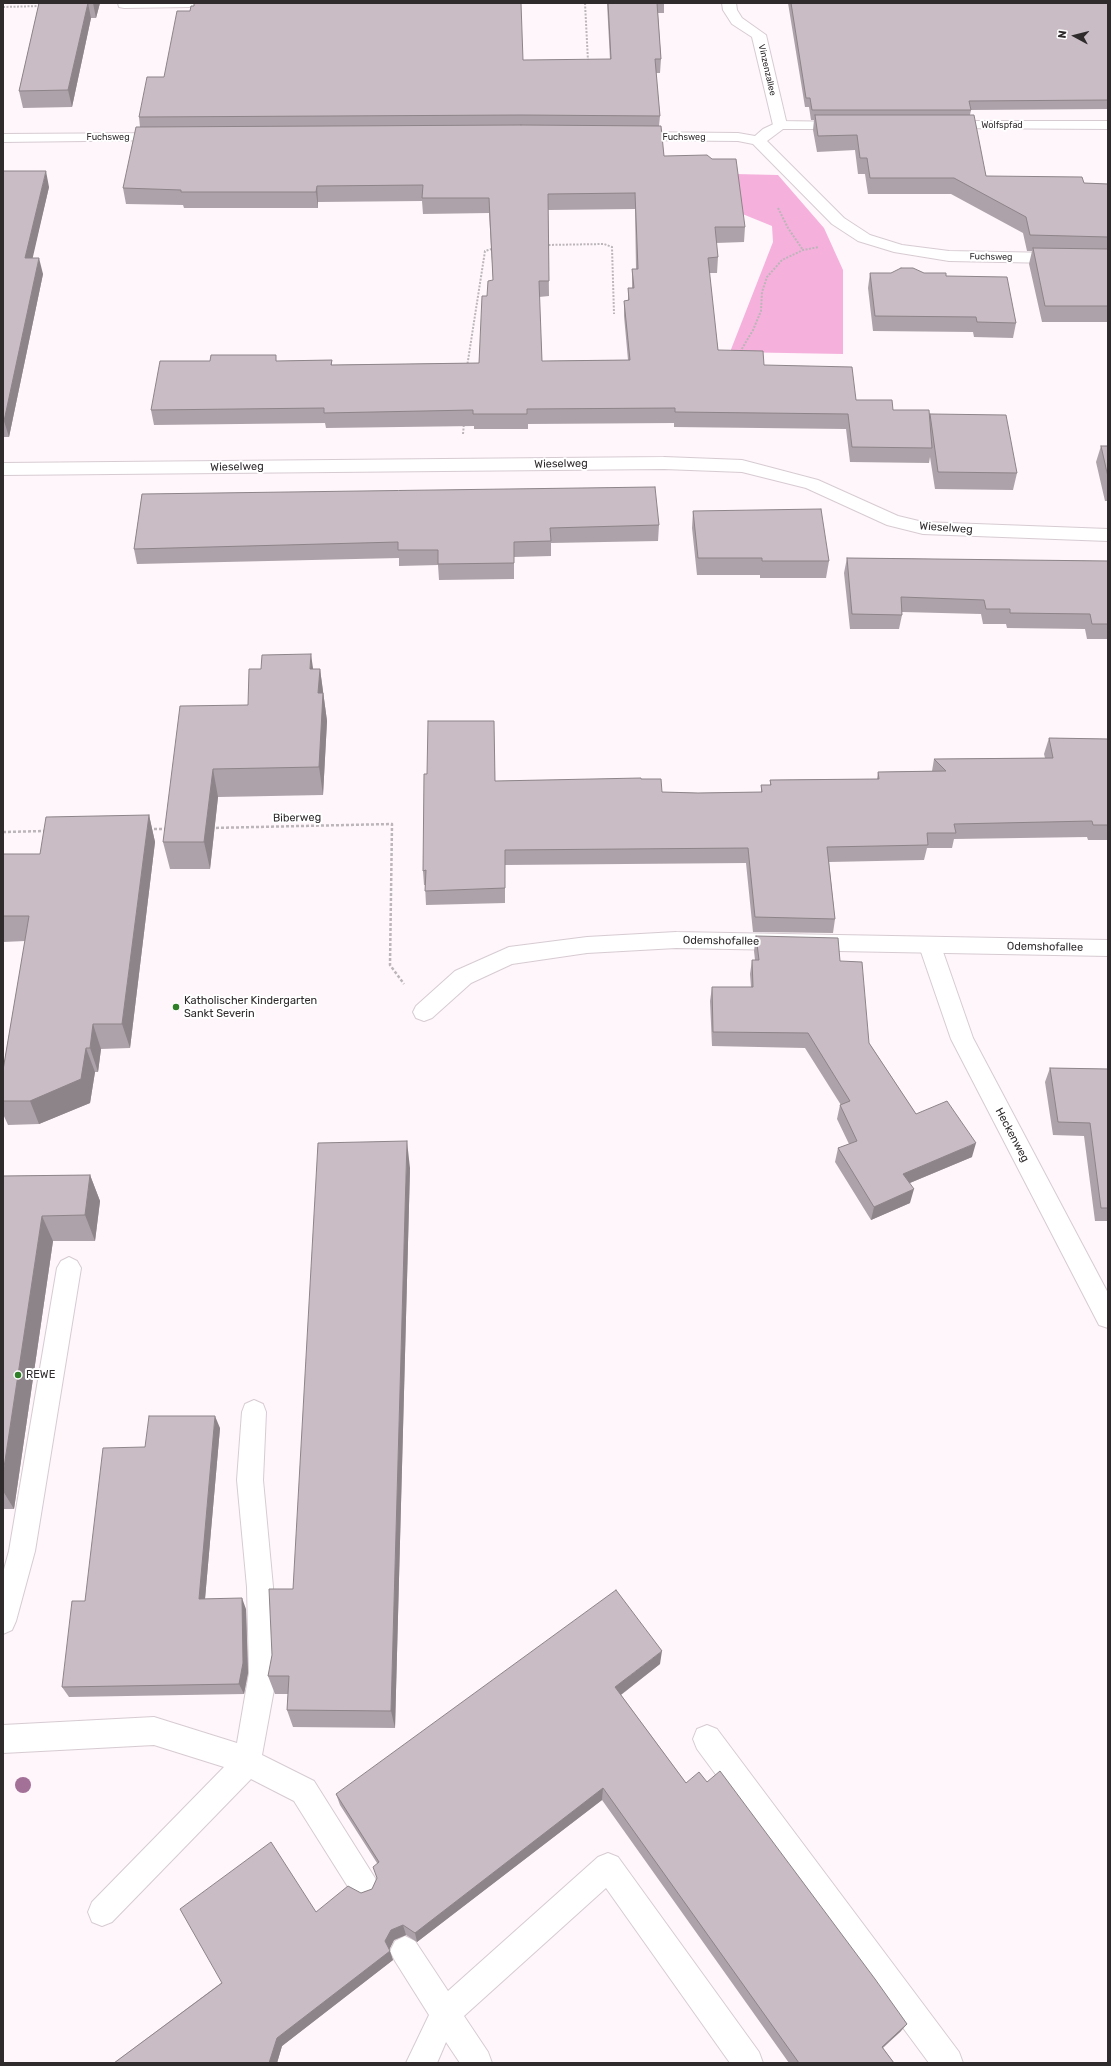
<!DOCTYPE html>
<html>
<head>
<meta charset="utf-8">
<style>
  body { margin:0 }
  #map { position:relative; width:1111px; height:2066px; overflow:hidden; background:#fef6fb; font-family:Rubik,sans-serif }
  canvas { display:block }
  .frame { position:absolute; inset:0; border:4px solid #2f2b2d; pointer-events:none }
  .north { position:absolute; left:1055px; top:16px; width:40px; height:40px; -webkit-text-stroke:3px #fff; paint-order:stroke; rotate:277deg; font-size:11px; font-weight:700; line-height:16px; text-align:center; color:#2f2b2d }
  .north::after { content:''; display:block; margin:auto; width:14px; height:18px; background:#2f2b2d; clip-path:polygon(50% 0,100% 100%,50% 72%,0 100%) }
</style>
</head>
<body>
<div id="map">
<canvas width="1111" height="2066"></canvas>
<div class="frame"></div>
<div class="north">N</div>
</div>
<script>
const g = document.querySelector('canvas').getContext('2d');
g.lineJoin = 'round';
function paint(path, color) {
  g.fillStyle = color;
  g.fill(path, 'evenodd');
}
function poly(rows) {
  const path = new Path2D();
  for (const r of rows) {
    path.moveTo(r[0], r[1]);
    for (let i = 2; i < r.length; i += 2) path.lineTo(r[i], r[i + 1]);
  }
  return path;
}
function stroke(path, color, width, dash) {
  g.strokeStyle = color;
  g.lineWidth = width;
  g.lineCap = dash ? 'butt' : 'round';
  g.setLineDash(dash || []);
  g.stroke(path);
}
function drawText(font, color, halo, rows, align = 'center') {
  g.font = font + ' Rubik,sans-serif';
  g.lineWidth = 4;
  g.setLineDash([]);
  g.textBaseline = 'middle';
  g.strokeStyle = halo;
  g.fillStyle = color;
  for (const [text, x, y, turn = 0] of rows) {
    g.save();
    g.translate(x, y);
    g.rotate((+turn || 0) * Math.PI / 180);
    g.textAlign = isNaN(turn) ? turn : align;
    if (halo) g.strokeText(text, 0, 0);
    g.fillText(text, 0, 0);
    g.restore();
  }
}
paint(poly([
  [735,174,778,175,824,228,843,270,843,354,730,352,773,242,772,226,740,213]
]), '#f5b1dc');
const lane = poly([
  [722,3,736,3,737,10,742,18,766,35,787,125,785,128,780,129,775,128,773,125,752,37,732,24,723,10,722,3],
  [930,938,938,940,941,946,973,1038,1108,1293,1108,1328,1099,1325,951,1039,919,946,922,940,930,938],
  [69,1257,77,1261,81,1268,35,1551,16,1621,12,1630,3,1634,3,1573,9,1551,57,1268,61,1261,69,1257],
  [254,1400,263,1404,266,1412,263,1480,273,1587,277,1673,262,1755,314,1781,375,1878,379,1888,375,1898,365,1902,355,1898,294,1801,251,1779,112,1922,102,1926,92,1922,88,1912,92,1902,224,1767,154,1745,3,1753,3,1725,154,1717,237,1743,249,1673,247,1587,237,1480,242,1412,245,1404,254,1400],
  [707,1725,717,1729,959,2052,963,2063,929,2063,697,1749,693,1739,697,1729,707,1725],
  [608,1853,618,1857,759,2052,763,2063,730,2063,606,1888,464,2016,488,2052,492,2063,460,2063,446,2042,437,2063,406,2063,429,2015,395,1961,390,1951,395,1941,405,1936,415,1941,448,1991,598,1857,608,1853]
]);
const street = poly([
  [118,3,196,3,194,6,189,7,124,8,119,7,118,3],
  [780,121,848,122,850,125,848,128,843,129,783,129,767,141,844,218,870,235,902,245,949,251,1108,254,1108,264,949,261,894,252,858,241,832,224,753,144,738,141,632,140,627,139,625,136,627,133,632,132,738,133,755,136,763,129,780,121],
  [947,121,1108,121,1108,129,942,128,940,125,942,122,947,121],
  [164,133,169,134,171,137,169,140,3,142,3,134,164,133],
  [664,457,742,460,818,480,898,516,923,522,1108,529,1108,541,923,534,887,525,806,488,742,472,664,469,3,475,3,463,664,457],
  [676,932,1108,940,1108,956,676,948,587,953,512,964,471,983,432,1018,424,1021,416,1018,413,1012,416,1006,455,971,509,947,587,937,676,932]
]);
stroke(lane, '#d7cbd2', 2);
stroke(street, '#d7cbd2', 2);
stroke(poly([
  [585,3,588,61],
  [3,7,41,6],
  [778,208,788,228,803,250],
  [545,245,604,244,612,247,614,314],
  [740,352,753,330,761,311,762,292,767,277,782,260,803,250,819,247],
  [467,367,485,251,495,248],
  [463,434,464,423]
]), '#bcb5b9', 2, [2, 1.5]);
stroke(poly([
  [211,828,392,824,390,965,404,984],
  [149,829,168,829],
  [3,832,46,831]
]), '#bcb5b9', 2.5, [3, 2]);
paint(lane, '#fff');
paint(street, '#fff');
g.fillStyle = '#a37097';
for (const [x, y] of [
  [23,1785]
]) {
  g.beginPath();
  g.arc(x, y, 8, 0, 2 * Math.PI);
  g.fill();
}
paint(poly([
  [39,3,100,3,96,18,91,18,72,107,23,108,19,91],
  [607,3,664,3,664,13,658,13,661,59,660,73,656,73,660,116,659,126,664,156,745,227,744,242,716,243,718,257,717,273,709,273,718,350,764,365,856,400,893,410,929,416,930,414,1017,473,1013,490,935,489,930,457,929,463,850,462,846,429,674,427,674,423,528,424,528,429,474,429,474,426,326,428,325,423,154,425,151,410,277,361,332,360,332,365,479,363,487,296,493,280,489,213,423,214,422,201,318,202,318,208,184,208,183,205,126,204,123,188,140,127,139,117,164,77,523,60,610,60],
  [635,209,636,269,632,269,632,288,628,288,628,300,624,301,624,316,628,360,542,361,539,297,549,296,548,210],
  [788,3,1108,3,1108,109,971,110,970,115,986,176,1084,183,1108,184,1108,322,1042,322,1029,264,1032,251,1027,251,1023,233,951,194,868,194,865,174,858,174,855,150,817,152,813,130,814,120,811,120,809,107,805,107],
  [3,171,49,187,32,258,43,274,9,437,3,437],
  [870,273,924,273,946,276,1016,323,1013,338,974,337,973,332,873,331,868,288],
  [1101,446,1108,446,1108,501,1105,501,1096,462],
  [142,494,659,525,658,541,551,543,551,556,514,557,514,579,439,580,438,565,399,566,399,558,137,564,134,549],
  [693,511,829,561,826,578,760,578,760,575,697,575,692,528],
  [847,558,1108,561,1108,639,1087,639,1085,629,1007,628,1006,624,983,624,981,614,902,612,902,615,899,629,850,629,844,573],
  [313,669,320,669,327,721,323,795,218,797,210,869,170,869,163,842,248,705],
  [494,736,495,781,641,779,662,792,698,793,761,792,761,785,770,785,770,780,877,779,878,772,932,771,934,759,1045,758,1044,754,1049,738,1108,739,1108,840,1088,840,1087,837,954,839,952,848,927,848,924,860,829,862,835,919,833,933,753,932,746,863,505,865,505,903,426,905,425,885,424,885,423,871,427,774],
  [149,815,155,842,130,1048,101,1049,98,1072,95,1072,90,1103,39,1124,8,1125,3,1114,3,1070,25,941,3,942,3,854,40,854],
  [756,936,840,961,869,1043,916,1114,972,1157,910,1183,910,1203,871,1220,835,1162,838,1148,849,1144,837,1119,840,1105,841,1105,805,1048,712,1046,710,1001,712,987,751,987,750,974,752,960,755,960,754,951],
  [1050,1068,1108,1069,1108,1221,1095,1221,1084,1136,1053,1135,1045,1082],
  [410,1168,395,1728,293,1727,287,1710,288,1694,275,1694,268,1676,293,1589],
  [90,1175,100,1201,95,1241,53,1241,14,1509,3,1509,3,1176],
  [220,1428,205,1599,246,1609,248,1673,244,1694,69,1697,62,1687,85,1601,145,1447],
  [660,1664,621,1695,686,1783,707,1782,907,2024,900,2032,883,2048,894,2063,789,2063,602,1800,417,1942,406,1935,394,1940,389,1950,393,1960,282,2046,277,2063,114,2063,316,1912,361,1893,372,1889,377,1879,377,1863,340,1805,336,1794]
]), '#ada2a9');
paint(poly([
  [88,3,91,18,72,107,68,90],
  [93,3,100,3,96,18],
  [46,171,49,187,29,274,25,258],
  [317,186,318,202,318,208,316,192],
  [39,258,43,274,9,437,4,421],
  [311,654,315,682,310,669],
  [320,669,327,721,323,795,319,767,318,693],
  [213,769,218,797,210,869,204,842],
  [149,815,155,842,130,1048,122,1024],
  [93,1024,101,1049,98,1072,90,1048],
  [86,1048,95,1072,90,1103,39,1124,30,1101],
  [407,1141,410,1168,395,1728,391,1711],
  [976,1143,972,1157,900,1187,903,1174],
  [90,1175,100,1201,95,1241,85,1215],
  [914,1189,910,1203,871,1220,874,1207],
  [42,1216,53,1241,14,1509,3,1491,3,1474],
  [215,1416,220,1428,204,1610,199,1599],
  [242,1598,246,1609,248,1673,244,1694,239,1684],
  [662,1651,660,1664,614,1700,615,1687],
  [603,1788,602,1800,417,1942,415,1933],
  [403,1925,406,1935,394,1940,389,1950,385,1941,391,1930],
  [390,1951,393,1960,282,2046,277,2063,269,2063,277,2038],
  [907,2024,900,2032,875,2054,882,2047]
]), '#8d8489');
const building = poly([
  [39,3,88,3,68,90,19,91,39,3],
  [194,3,521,3,523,60,611,59,608,3,657,3,661,59,655,59,660,116,521,115,139,117,147,77,164,77,177,11,190,11,191,6,194,6,194,3],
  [791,3,1108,3,1108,100,969,101,971,110,812,110,810,98,806,98,791,3],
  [815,115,974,115,986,176,1082,177,1084,183,1108,184,1108,237,1030,235,1026,217,954,178,870,178,867,158,860,158,857,135,818,136,815,115],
  [521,125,661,126,664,156,707,155,712,159,736,159,745,227,715,227,718,257,708,258,718,350,763,351,764,365,852,367,856,400,892,400,893,410,929,410,932,448,852,447,848,414,675,412,675,408,527,409,527,414,473,414,473,410,324,413,324,408,151,410,160,361,210,361,211,355,276,355,276,361,332,360,331,365,479,363,482,296,487,296,488,281,493,280,489,198,422,198,423,185,317,186,316,192,181,192,181,190,123,188,136,127,521,125],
  [635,193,638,269,632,269,634,288,628,288,629,300,624,301,630,360,542,361,539,281,549,281,548,194,635,193],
  [3,171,46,171,25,258,39,258,4,421,3,421,3,171],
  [1033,248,1108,249,1108,306,1045,306,1033,248],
  [901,268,913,268,924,273,946,273,946,276,1007,277,1016,323,977,322,976,317,875,316,870,273,891,273,901,268],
  [930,414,1006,415,1017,473,938,472,930,414],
  [1101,446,1108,446,1108,477,1101,446],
  [655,487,659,525,550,528,551,541,514,542,514,563,438,564,438,550,398,550,398,542,134,549,142,494,655,487],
  [821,509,829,561,762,561,762,558,698,558,693,511,821,509],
  [847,558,1108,561,1108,624,1092,624,1090,614,1010,613,1010,609,986,609,984,600,901,597,902,615,852,614,847,558],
  [311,654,310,669,320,669,318,693,323,693,319,767,213,769,204,842,163,842,180,706,248,705,249,669,261,669,262,655,311,654],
  [428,721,494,721,495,781,641,778,641,779,661,779,662,792,698,793,762,792,761,785,771,785,770,780,879,779,878,772,946,771,934,759,1053,758,1049,738,1108,739,1108,825,1093,825,1092,821,954,824,956,833,927,833,928,845,827,847,835,919,755,917,748,848,505,850,505,888,425,891,426,870,423,871,424,774,427,774,428,721],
  [149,815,122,1024,93,1024,90,1048,86,1048,81,1079,30,1101,3,1101,3,1070,29,916,3,916,3,854,40,854,46,817,149,815],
  [756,936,838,938,840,961,862,962,869,1043,916,1114,947,1101,976,1143,903,1174,914,1189,874,1207,838,1148,857,1141,840,1105,850,1101,808,1033,713,1032,712,987,753,987,752,960,759,960,756,936],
  [1050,1068,1108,1069,1108,1208,1101,1208,1090,1123,1058,1122,1050,1068],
  [407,1141,391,1711,287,1710,289,1676,268,1676,272,1655,269,1589,293,1589,318,1143,407,1141],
  [90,1175,85,1215,42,1216,3,1474,3,1176,90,1175],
  [149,1416,215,1416,199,1599,242,1598,243,1663,239,1684,62,1687,72,1601,85,1601,103,1448,145,1447,149,1416],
  [616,1590,662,1651,615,1687,686,1783,699,1772,707,1782,720,1771,875,1979,907,2024,882,2047,894,2063,799,2063,603,1788,415,1933,403,1925,391,1930,385,1941,390,1951,277,2038,269,2063,114,2063,222,1983,180,1909,271,1842,316,1912,348,1886,361,1893,372,1889,377,1878,373,1867,379,1862,336,1794,616,1590]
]);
paint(building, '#c9bcc4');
stroke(building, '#8d8489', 1);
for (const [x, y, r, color] of [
  [176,1007,4,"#2f7e28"],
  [18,1375,4,"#2f7e28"]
]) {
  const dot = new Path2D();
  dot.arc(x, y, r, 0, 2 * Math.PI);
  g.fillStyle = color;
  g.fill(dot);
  stroke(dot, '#fff', 1.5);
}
drawText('9px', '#2f2b2d', '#fff', [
  ["Vinzenzallee",767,70,77],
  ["Wolfspfad",1002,125],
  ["Fuchsweg",108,137],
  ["Fuchsweg",684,137],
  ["Fuchsweg",991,257,1]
]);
drawText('11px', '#2f2b2d', '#fff', [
  ["Wieselweg",561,464,-1],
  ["Wieselweg",237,467,-1],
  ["Wieselweg",946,528,4],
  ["Biberweg",297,818,-1],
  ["Odemshofallee",721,941,1],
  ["Odemshofallee",1045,947,1],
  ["Heckenweg",1012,1135,62]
]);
drawText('11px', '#2f2b2d', '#fff', [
  ["Katholischer Kindergarten",184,1001],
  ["Sankt Severin",184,1014],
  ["REWE",26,1375]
], 'left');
</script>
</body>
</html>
